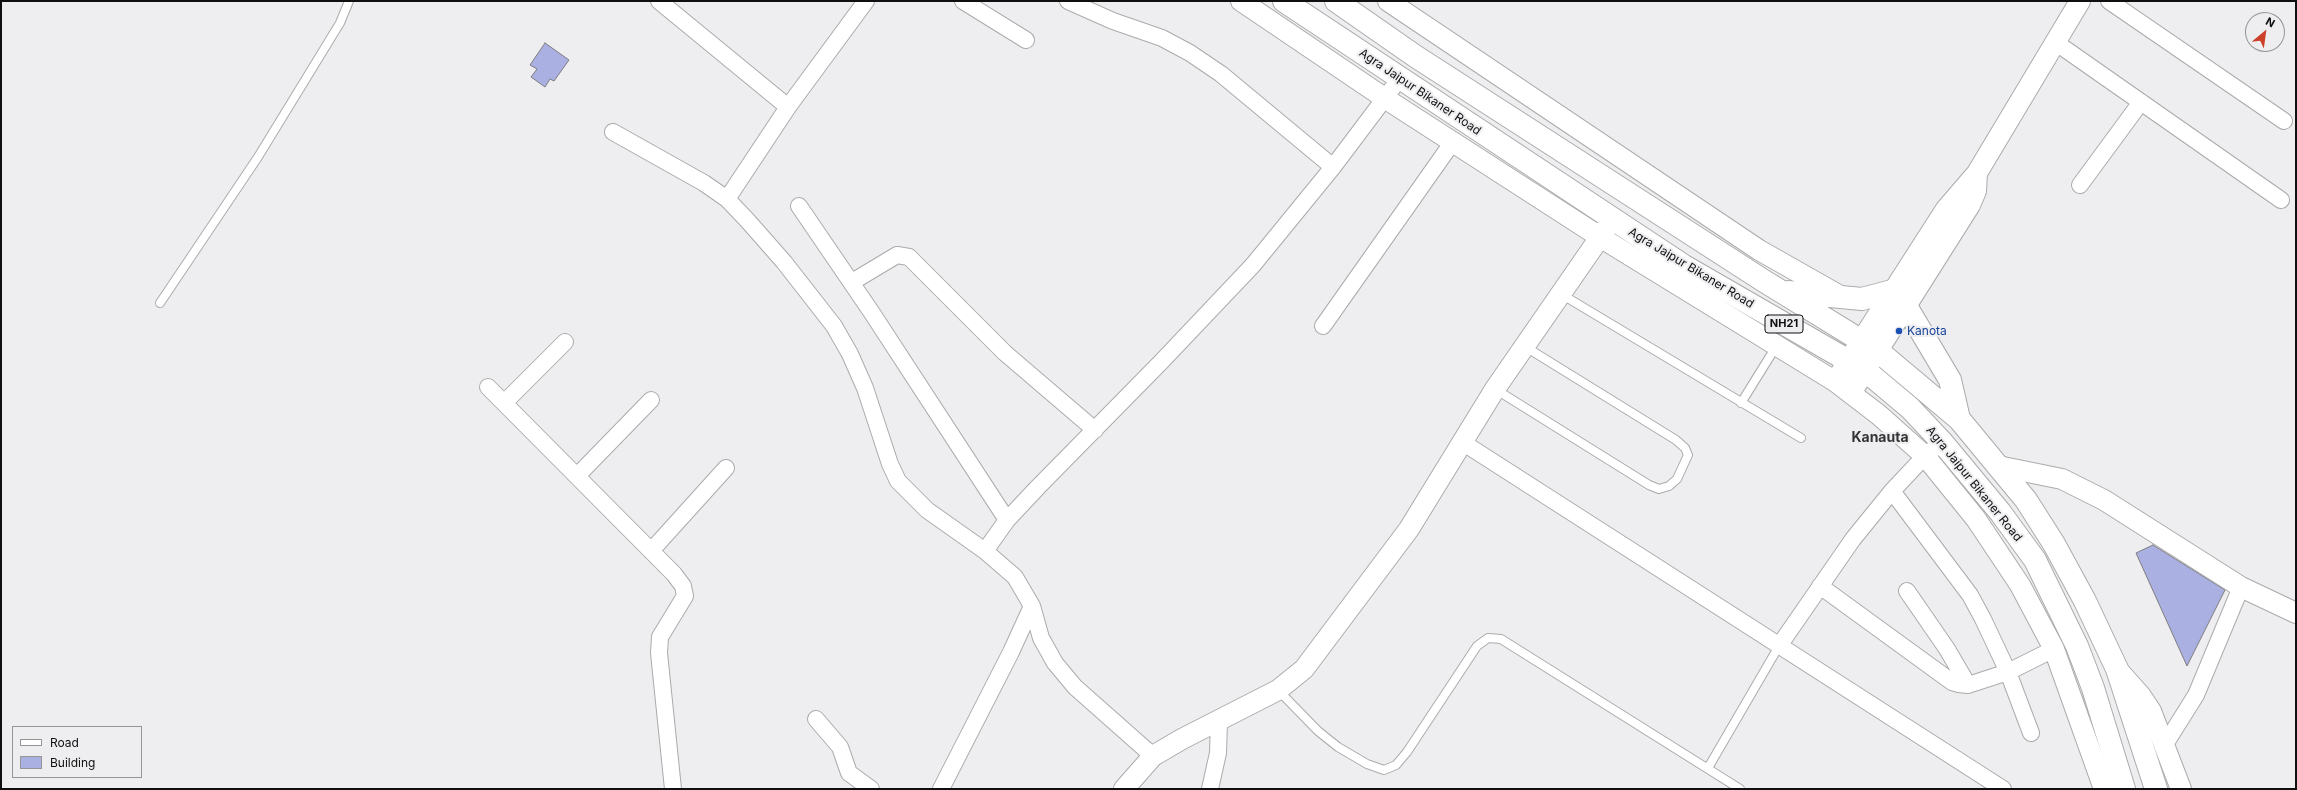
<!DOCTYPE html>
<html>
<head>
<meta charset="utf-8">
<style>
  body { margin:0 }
  #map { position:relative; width:2297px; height:790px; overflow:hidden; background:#eeeef0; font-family:Inter,sans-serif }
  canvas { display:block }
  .frame { position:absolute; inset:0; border:2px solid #0f0f10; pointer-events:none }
  .legend { position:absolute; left:12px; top:726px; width:130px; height:52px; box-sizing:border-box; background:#eeeef0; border:1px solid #959596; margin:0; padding:5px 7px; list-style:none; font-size:12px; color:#0f0f10 }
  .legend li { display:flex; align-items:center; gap:8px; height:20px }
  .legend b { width:20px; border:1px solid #959596 }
  .north { position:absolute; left:2245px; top:12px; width:40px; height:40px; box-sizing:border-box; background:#eeeef0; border:1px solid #959596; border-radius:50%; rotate:29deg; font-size:11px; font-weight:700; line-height:16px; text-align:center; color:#0f0f10 }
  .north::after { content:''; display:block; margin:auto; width:14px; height:18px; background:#cc402a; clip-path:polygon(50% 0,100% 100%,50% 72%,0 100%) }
</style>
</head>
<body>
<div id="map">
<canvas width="2297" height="790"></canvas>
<div class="frame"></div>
<ul class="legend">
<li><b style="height:5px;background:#fff"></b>Road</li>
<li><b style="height:11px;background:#aab0e2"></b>Building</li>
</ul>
<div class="north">N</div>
</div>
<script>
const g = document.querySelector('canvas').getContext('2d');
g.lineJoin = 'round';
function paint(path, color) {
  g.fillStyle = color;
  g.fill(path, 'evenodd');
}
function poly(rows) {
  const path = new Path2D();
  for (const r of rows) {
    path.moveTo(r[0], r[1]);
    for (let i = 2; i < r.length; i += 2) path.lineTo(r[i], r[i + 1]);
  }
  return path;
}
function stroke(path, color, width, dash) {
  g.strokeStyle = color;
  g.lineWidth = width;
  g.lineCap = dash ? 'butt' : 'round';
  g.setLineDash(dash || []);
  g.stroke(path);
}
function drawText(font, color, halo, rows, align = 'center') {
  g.font = font + ' Inter,sans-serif';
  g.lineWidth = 4;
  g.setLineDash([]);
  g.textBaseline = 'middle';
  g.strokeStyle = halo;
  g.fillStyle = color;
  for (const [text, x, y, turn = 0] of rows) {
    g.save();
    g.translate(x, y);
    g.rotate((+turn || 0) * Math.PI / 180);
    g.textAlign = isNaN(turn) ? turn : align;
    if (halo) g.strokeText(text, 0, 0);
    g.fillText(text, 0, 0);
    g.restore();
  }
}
const building = poly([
  [545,43,569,60,554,81,550,79,545,87,531,77,537,69,530,65,545,43],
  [2153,545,2225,590,2187,666,2136,553,2153,545]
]);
paint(building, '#aab0e2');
stroke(building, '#7d7d7f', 1);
const service = poly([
  [1561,294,1801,438],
  [160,303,258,157,340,23,349,1],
  [1495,389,1649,485,1659,489,1669,486,1677,479,1688,455,1685,448,1676,440,1524,346],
  [1741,403,1777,345],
  [1278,690,1318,731,1338,747,1367,764,1384,770,1396,765,1407,752,1477,646,1488,638,1501,639,1740,789],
  [1708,768,1779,646]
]);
const minor = poly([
  [659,1,788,107],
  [963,1,1026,40],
  [1068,1,1113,21,1162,38,1190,53,1221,74,1333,167],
  [2109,1,2284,121],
  [2055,42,2281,200],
  [613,132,704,183,727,199,747,220,784,262,834,326,850,354,865,388,890,464,898,481,927,510,985,551],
  [2080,185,2141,102],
  [727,199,788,107,866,1],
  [799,206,872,313,1007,520],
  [852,282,897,255,909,257,1005,353,1095,430],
  [1323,326,1452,143],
  [488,387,674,574,683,586,685,596,660,637,659,653,673,789],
  [504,403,565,342],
  [1462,442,2003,789],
  [577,476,651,400],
  [1892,491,1970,595,1983,619,2008,672,2031,733],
  [651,551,726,468],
  [1820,586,1952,682,1959,684,1968,685,2008,672,2054,649],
  [1907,591,1947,649,1968,685],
  [1779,646,1853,539,1892,491,1925,456,1942,442],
  [816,719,840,747,849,773,871,789],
  [2164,746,2196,695,2241,587],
  [1153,756,1075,687,1055,663,1041,638,1032,606,1015,577,985,551,1007,520,1038,487,1162,361,1253,265,1333,167,1400,78],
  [941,789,1011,652,1032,606],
  [1210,789,1218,753,1219,721]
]);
const tertiary = poly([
  [1241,1,1386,99,1600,237,1836,382,1879,415,1925,456,1976,519,2020,585,2054,649,2104,789],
  [1388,1,1759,250,1842,297],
  [1840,374,1946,209,1977,173,2080,1],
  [1851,393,1970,205,1976,191,1977,173],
  [1998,466,2062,479,2104,500,2241,587,2296,613],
  [2117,669,2141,696,2151,711,2181,789],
  [1124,789,1153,756,1182,739,1278,690,1304,669,1409,529,1495,389,1607,227]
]);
const trunk = poly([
  [1284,1,1684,266,1866,371,1910,408,1942,442,2000,512,2035,560,2077,646,2093,688,2124,789],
  [1336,1,1415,56,1764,281,1878,351,1959,419,2026,500,2054,544,2085,601,2117,669,2156,789],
  [1788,292,1862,299,1892,291],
  [1906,306,1950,380,1959,419]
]);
stroke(service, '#ababac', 10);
stroke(minor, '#ababac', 18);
stroke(tertiary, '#ababac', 22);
stroke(trunk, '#ababac', 24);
stroke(service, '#fff', 8);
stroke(minor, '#fff', 16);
stroke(tertiary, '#fff', 20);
stroke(trunk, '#fff', 22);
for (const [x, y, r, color] of [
  [1899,331,4,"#1a4fb4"]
]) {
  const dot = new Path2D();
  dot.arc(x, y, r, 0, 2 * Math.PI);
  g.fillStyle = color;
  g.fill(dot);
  stroke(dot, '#eeeef0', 1.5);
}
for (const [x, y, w] of [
  [1784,324,38]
]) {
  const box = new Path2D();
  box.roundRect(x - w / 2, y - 9, w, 18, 3);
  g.fillStyle = '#eeeef0';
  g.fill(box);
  stroke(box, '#0f0f10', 1);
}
drawText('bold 11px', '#0f0f10', null, [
  ["NH21",1784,324]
]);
drawText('12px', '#0f0f10', '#eeeef0', [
  ["Agra Jaipur Bikaner Road",1420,92,34],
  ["Agra Jaipur Bikaner Road",1691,268,31],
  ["Agra Jaipur Bikaner Road",1974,484,51]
]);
drawText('12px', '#164399', '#eeeef0', [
  ["Kanota",1907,331]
], 'left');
drawText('bold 14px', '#343435', '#eeeef0', [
  ["Kanauta",1880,438]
]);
</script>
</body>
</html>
